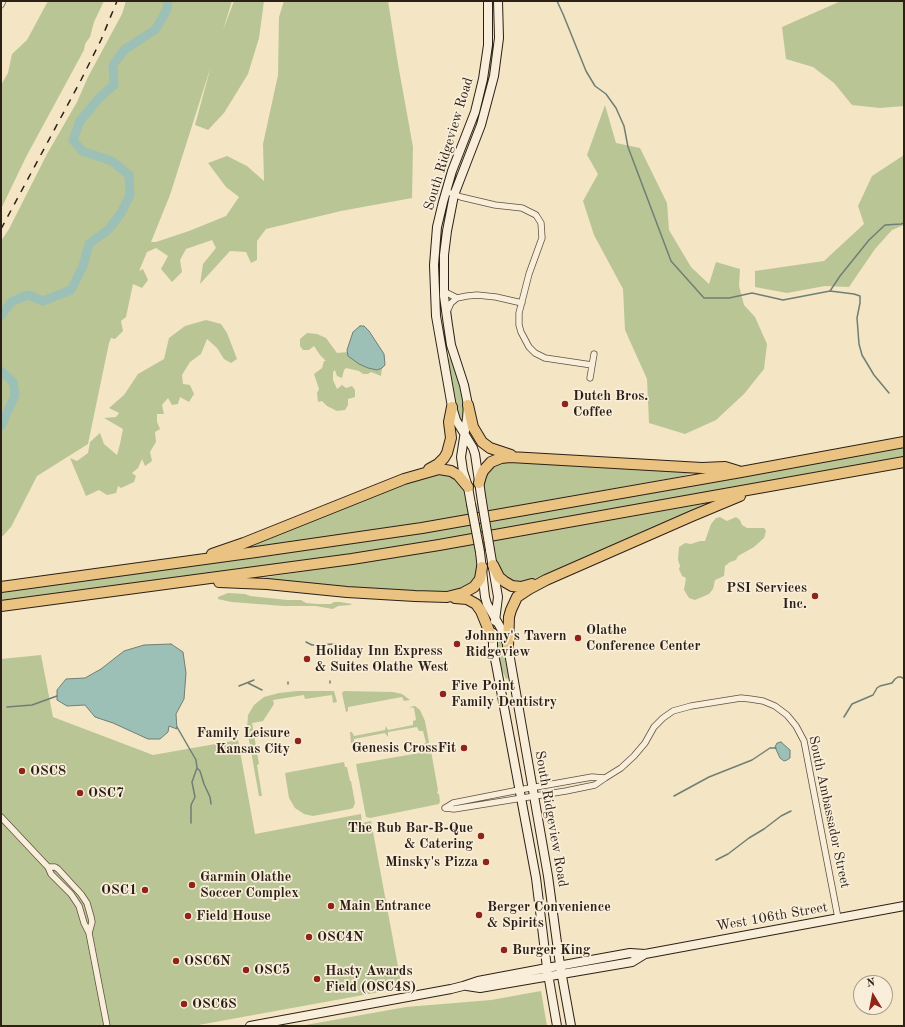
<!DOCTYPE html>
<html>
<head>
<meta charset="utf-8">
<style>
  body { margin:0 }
  #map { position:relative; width:905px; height:1027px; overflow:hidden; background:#f4e5c5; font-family:"Old Standard TT",serif }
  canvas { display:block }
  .frame { position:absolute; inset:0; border:2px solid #2c2017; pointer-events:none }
  .north { position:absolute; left:853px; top:975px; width:40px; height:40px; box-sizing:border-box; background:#f8eed9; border:1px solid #a69c8b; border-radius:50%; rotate:350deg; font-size:11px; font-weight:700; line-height:16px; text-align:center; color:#2c2017 }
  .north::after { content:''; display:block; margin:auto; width:14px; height:18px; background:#8f2418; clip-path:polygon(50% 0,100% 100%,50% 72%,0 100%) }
</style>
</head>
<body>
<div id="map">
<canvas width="905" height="1027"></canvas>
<div class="frame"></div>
<div class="north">N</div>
</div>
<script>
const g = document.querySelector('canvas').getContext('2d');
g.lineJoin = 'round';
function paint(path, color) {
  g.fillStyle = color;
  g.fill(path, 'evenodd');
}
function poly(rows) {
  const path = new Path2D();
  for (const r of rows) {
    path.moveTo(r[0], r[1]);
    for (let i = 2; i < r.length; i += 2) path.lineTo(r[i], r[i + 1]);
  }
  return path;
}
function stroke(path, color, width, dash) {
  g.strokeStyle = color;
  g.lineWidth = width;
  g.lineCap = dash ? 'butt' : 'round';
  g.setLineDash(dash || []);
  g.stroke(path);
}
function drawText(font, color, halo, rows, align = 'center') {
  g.font = font + ' "Old Standard TT",serif';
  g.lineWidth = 3.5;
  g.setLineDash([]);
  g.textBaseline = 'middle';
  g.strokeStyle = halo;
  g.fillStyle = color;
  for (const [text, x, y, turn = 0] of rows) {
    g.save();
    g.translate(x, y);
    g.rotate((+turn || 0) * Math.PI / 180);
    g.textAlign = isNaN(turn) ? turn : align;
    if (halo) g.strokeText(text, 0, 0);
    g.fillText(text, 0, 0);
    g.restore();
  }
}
paint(poly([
  [48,1,104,1,94,22,90,37,85,44,84,50,26,157,1,209,1,85,8,73,12,54,27,40],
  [126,1,232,1,223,30,234,1,264,1,259,38,248,74,224,113,208,130,195,125,211,66,170,195,151,242,156,242,189,231,226,216,239,197,226,187,208,163,227,156,247,166,264,181,263,144,278,75,279,17,284,1,388,1,398,64,413,147,412,198,341,211,266,229,257,241,257,260,251,263,246,252,230,251,200,284,203,264,216,248,212,240,186,249,180,260,182,272,172,282,161,269,168,256,156,248,147,252,139,271,143,269,148,280,142,288,133,284,126,317,121,321,123,331,115,339,111,338,109,343,88,444,37,476,11,527,1,538,1,241,9,229,47,154,77,102,88,77,122,14],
  [841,1,904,1,904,106,880,108,852,105,834,83,813,67,786,59,782,27],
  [605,105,616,143,640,148,667,203,669,230,691,267,709,284,716,262,740,269,739,286,744,305,755,317,767,344,764,369,744,394,716,420,685,434,649,423,647,379,625,330,623,289,594,235,583,201,598,174,587,155],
  [904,155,904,225,892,230,875,249,849,287,825,286,787,293,755,287,755,271,824,261,864,224,858,206,872,176],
  [206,320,221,324,227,333,237,359,231,363,224,359,217,348,207,339,201,354,190,362,182,375,183,384,190,385,194,394,189,402,180,397,178,404,172,405,168,398,162,405,164,414,157,414,157,422,160,429,155,432,156,442,150,452,152,461,145,466,142,459,138,468,132,473,136,476,134,482,121,488,118,486,116,493,107,495,99,490,86,496,70,458,77,461,88,453,90,442,100,433,104,444,117,455,120,444,123,429,104,418,116,417,119,413,109,408,124,395,138,374,164,359,169,338,185,326],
  [307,333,317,334,326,338,337,353,348,352,348,356,377,370,382,368,381,376,371,372,368,374,363,374,359,371,346,368,344,370,342,378,337,376,335,370,333,372,333,380,337,389,342,385,346,388,352,386,355,390,355,397,348,399,348,405,345,410,337,411,327,406,322,401,318,402,317,393,319,389,314,374,322,368,324,361,326,361,320,355,314,346,309,350,303,350,300,346,300,339],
  [445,347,446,347,448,357,451,360,458,377,463,404,463,419,461,420,460,418,456,407],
  [904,446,904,456,735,489,454,538,312,560,1,602,1,591],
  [505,462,697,472,678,477,424,522,241,549,403,483,436,474,450,475,455,479,464,489,468,506,486,503,483,489,485,479,488,473,494,466],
  [708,503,709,505,575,564,525,582,513,581,502,574,496,562,494,549,476,552,478,566,476,577,469,586,459,590,433,592,328,588,258,579,262,578,516,537],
  [720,517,727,521,736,517,740,520,742,525,747,528,764,528,766,531,764,538,754,547,738,556,736,560,730,562,725,566,724,576,715,580,713,589,709,594,695,600,689,598,684,590,686,578,682,576,679,569,680,566,678,560,679,547,685,543,691,544,700,541,705,541,711,524,716,518],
  [228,593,245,594,250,596,287,600,301,600,306,603,318,604,331,604,334,602,340,602,352,604,350,605,338,606,333,609,315,606,284,606,231,602,218,599,218,597],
  [496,634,499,634,504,646,509,678,506,679,501,668,497,654],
  [41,655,53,717,153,755,238,740,255,834,361,814,362,823,371,821,402,988,193,1026,1,1026,1,659],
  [297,691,334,691,337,702,333,703,332,695,305,699,304,695,273,700,274,704,263,721,252,723,259,764,257,765,262,796,259,796,247,729,248,715,254,705,264,697,279,693],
  [344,691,393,692,402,694,410,700,404,701,402,697,348,707,348,711,346,712,342,693],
  [415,706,420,710,425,721,429,742,428,744,421,745,426,743,423,731,419,731,417,727,388,732,388,737,385,733,354,739,354,743,351,743,350,732,352,732,354,736,385,730,386,726,388,730,413,725,413,721,416,720,414,708,409,707],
  [431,751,438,790,437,793,439,794,440,801,439,804,370,818,366,817,356,764],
  [344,762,345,767,347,767,350,781,351,781,355,803,353,808,350,809,313,816,304,814,295,808,289,798,285,773],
  [541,991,547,1026,300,1026,406,1007,491,1000]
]), '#bac595');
const water = poly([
  [360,326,364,326,369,331,384,354,385,365,382,368,377,370,368,368,359,364,348,356,347,350,353,332,360,326],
  [171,644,183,652,186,673,184,699,176,714,177,729,169,726,168,732,160,739,148,739,113,723,95,717,85,705,67,706,57,700,57,690,66,679,85,678,101,669,124,651,144,645,171,644],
  [781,742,790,750,790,758,787,760,784,761,780,758,775,747,777,743,781,742]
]);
paint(water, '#9cbfb6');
stroke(water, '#6f7f76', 1);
stroke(poly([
  [557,1,563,14,586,71,595,86,606,94,616,108,624,126,628,147,671,261,704,298,729,298,752,293,783,300,830,291,854,294,860,296,860,303,857,318,859,344,862,355,874,375,889,393],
  [830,291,840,276,869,240,885,225,901,224,904,223],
  [306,642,312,645,336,644,339,647],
  [330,681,330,683],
  [288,682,288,684],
  [248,683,262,690],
  [239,686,254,680],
  [7,707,32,705,57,696],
  [844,717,852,704,873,695,877,688,880,686,892,683,895,679,898,677,901,677,904,679],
  [177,727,196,760,197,768,200,771,204,784,210,797,211,804],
  [674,796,709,777,752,760,770,748,776,748],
  [191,823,191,805,195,797,192,782,197,768],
  [716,860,728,854,749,838,764,829,781,816,791,811]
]), '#6f7f76', 1.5);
stroke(poly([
  [1,316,11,302,28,295,43,301,71,290,83,266,89,244,109,229,121,213,130,195,129,175,112,161,82,151,73,140,80,121,100,97,114,85,113,65,124,50,156,29,167,9,168,1],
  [1,371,13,382,15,395,1,426]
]), '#9cbfb6', 9);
const street = poly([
  [1,5,3,1],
  [451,193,461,197,495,205,522,208,536,215,541,223,542,238,529,274,519,313,519,325,521,332,529,347,535,353,545,358,592,365],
  [444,290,447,293,457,298],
  [447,312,451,303,457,298,467,296,477,295,496,297,522,303],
  [590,378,594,354],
  [445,808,454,809,566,791,595,785,605,778,621,768,634,756,645,743,654,727,663,718,673,711,691,706,741,698,750,699,763,701,775,706,787,715,796,726,804,741,838,918],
  [445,808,453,803,519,790,592,777,605,778],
  [1,817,48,867,51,874,71,894,79,906,84,923,89,933,107,1026],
  [48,867,55,867,58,869,81,894,87,903,91,917,92,922,89,933]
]);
const secondary = poly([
  [482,502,475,454,473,448,456,420,452,407,436,316,434,265,437,227,443,202,452,171,475,112,483,79,488,45,488,1],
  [471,504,468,487,463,471,461,457,467,418,468,405,464,385,451,345,448,325,444,296,444,255,447,231,454,195,481,125,494,76,499,38,498,1],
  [490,550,498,597,495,621],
  [480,552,485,597,487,604,503,632,508,647,548,876,560,965,571,1026],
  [493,633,493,650,496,664,536,878,547,968,557,1026],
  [467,986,480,988,632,962,645,954],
  [250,1026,451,989,463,986,478,981,547,968,630,953,645,954,904,906]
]);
const highway = poly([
  [468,405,473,427,482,442,490,448,511,455],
  [429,469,438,464,444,458,447,453,451,438,449,422,452,407],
  [479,483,481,476,483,471,491,462,501,458,510,457,702,468,725,467,738,471],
  [212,554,244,543,404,479,439,469,451,471,458,475,468,487],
  [493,565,499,577,505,582,512,586,521,587,532,584],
  [219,582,267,584,347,592,415,596,447,597,463,593,474,587,480,579,482,567],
  [1,587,256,552,422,528,741,472,904,442],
  [455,598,467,599,476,604,481,611,492,638],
  [1,606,352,559,439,545,904,462],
  [508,647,509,617,511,610,517,597,529,589,546,580,692,516,740,496]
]);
stroke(street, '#5e5142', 7);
stroke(secondary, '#2c2017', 10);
stroke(highway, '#2c2017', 12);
stroke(street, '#f8eed9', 5.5);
stroke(secondary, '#f8eed9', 8);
stroke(highway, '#eac282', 10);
stroke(poly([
  [1,229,81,80,101,40,117,1]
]), '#2c2017', 1.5, [7, 7]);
const secondaryBridge = poly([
  [482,502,490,550],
  [471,504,480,552]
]);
stroke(secondaryBridge, '#2c2017', 10, []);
stroke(secondaryBridge, '#f8eed9', 8);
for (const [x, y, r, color] of [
  [565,404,4,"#8f2418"],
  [815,596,4,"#8f2418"],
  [578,638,4,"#8f2418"],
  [457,644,4,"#8f2418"],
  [307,659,4,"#8f2418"],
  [443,694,4,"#8f2418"],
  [298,741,4,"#8f2418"],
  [464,748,4,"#8f2418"],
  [22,771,4,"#8f2418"],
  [80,793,4,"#8f2418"],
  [481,836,4,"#8f2418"],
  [486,862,4,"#8f2418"],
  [192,885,4,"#8f2418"],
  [145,890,4,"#8f2418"],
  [331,906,4,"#8f2418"],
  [479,915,4,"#8f2418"],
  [188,916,4,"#8f2418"],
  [309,937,4,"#8f2418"],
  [504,950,4,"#8f2418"],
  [176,961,4,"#8f2418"],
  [246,970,4,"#8f2418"],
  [317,979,4,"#8f2418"],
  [184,1004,4,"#8f2418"]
]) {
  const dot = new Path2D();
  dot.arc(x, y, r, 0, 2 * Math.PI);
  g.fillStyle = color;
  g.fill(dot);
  stroke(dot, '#f8eed9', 1.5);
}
drawText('14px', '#2c2017', '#f8eed9', [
  ["South Ridgeview Road",449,144,-73],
  ["South Ambassador Street",829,812,78],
  ["South Ridgeview Road",551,819,80],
  ["West 106th Street",772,917,-10]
]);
drawText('bold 14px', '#2c2017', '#f8eed9', [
  ["Dutch Bros.",573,396],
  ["Coffee",573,412],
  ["PSI Services",807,588,"right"],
  ["Inc.",807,604,"right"],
  ["Olathe",586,630],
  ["Conference Center",586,646],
  ["Johnny's Tavern",465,636],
  ["Ridgeview",465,652],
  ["Holiday Inn Express",315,651],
  ["& Suites Olathe West",315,667],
  ["Five Point",451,686],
  ["Family Dentistry",451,702],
  ["Family Leisure",290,733,"right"],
  ["Kansas City",290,749,"right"],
  ["Genesis CrossFit",456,748,"right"],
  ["OSC8",30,771],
  ["OSC7",88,793],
  ["The Rub Bar-B-Que",473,828,"right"],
  ["& Catering",473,844,"right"],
  ["Minsky's Pizza",478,862,"right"],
  ["Garmin Olathe",200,877],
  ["Soccer Complex",200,893],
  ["OSC1",137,890,"right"],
  ["Main Entrance",339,906],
  ["Berger Convenience",487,907],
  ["& Spirits",487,923],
  ["Field House",196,916],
  ["OSC4N",317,937],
  ["Burger King",512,950],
  ["OSC6N",184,961],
  ["OSC5",254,970],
  ["Hasty Awards",325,971],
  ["Field (OSC4S)",325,987],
  ["OSC6S",192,1004]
], 'left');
</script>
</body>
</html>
